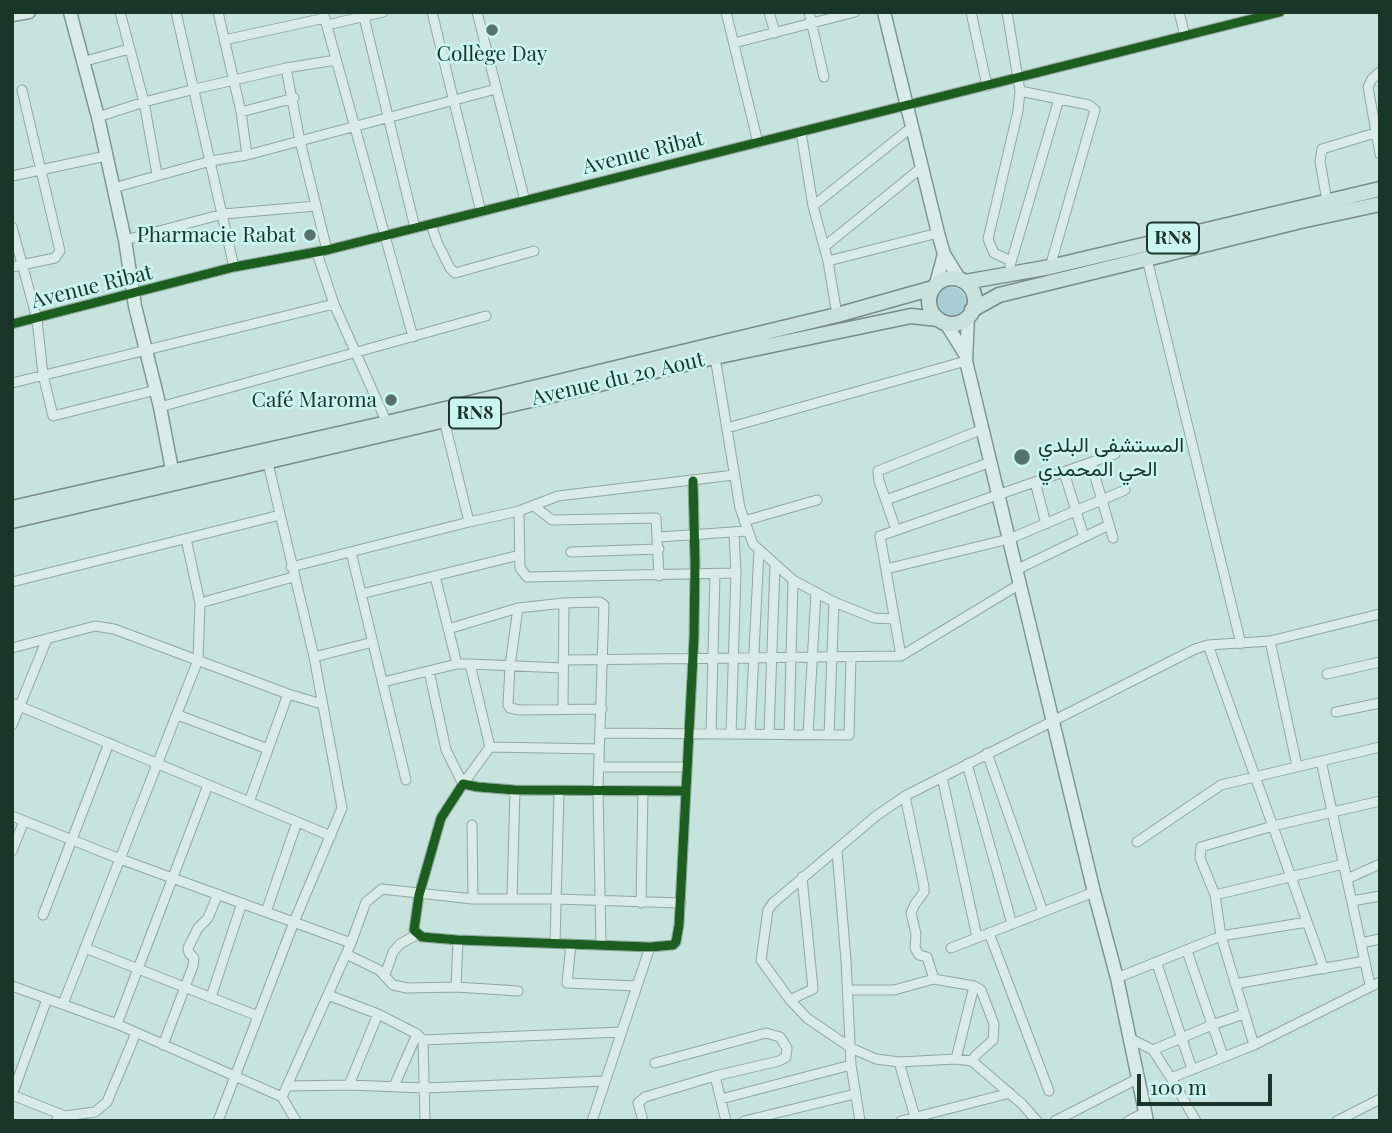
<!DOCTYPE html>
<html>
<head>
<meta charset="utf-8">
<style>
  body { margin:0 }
  #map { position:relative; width:1392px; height:1133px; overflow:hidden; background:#c7e3de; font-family:"Playfair Display",serif }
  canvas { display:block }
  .frame { position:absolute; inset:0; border:14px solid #1a352a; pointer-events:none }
  .scale { position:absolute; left:1137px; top:1074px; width:135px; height:32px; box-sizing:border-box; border:4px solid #1a352a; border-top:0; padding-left:9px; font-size:21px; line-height:24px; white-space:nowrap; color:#1a352a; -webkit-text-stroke:5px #caf6ef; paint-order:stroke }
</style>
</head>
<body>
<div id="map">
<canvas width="1392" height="1133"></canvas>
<div class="frame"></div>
<div class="scale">100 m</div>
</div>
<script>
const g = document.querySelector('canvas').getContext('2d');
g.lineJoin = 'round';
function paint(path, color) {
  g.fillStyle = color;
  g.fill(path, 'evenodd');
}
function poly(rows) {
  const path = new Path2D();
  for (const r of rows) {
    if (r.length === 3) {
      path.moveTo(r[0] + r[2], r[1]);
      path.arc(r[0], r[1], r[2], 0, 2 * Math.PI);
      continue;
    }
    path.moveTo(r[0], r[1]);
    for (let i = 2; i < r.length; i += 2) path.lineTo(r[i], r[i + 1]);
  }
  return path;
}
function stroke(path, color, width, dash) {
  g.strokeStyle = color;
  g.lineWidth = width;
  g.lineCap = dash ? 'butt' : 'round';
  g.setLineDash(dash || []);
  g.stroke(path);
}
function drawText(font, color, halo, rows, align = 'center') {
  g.font = font + ' "Playfair Display",Vazirmatn,serif';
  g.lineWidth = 5;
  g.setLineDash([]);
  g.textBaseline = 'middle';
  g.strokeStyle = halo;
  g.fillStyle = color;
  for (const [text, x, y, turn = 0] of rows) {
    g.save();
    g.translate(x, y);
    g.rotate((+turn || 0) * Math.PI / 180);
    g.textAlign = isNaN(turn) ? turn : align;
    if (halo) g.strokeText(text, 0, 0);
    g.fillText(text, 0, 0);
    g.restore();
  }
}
paint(poly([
  [950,304,17]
]), '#a8ced5');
const street = poly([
  [120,12,144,102,157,174],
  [176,12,234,267],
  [218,12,241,112,247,155],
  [323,12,413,337],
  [432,12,481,212],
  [477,12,525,201],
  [726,12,758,143],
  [769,12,775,33],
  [809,12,824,77],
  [971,12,987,86],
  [1007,12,1020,91,1018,111,988,239,994,253,1011,261],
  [1179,12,1185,36],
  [364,17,415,228],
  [327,25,383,12],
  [224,40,325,18],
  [734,43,855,12],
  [82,62,129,49],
  [286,68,300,141,327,250],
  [1380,72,1372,79,1368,87,1380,154],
  [1020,91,1089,105,1095,110,1050,267],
  [241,112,294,98],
  [98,117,144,102,195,89,286,68,336,60],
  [801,132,813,206,828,261,837,315],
  [12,176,106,156],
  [113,188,211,161,247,155,496,89],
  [1327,201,1320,161,1322,149,1375,133],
  [813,206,912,127],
  [431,224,437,242,450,268,455,273,534,251],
  [12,227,37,319,43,375,53,416,156,390],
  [125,240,223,214,316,206],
  [824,247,921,168],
  [317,253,334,304,387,423],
  [1147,259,1241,644],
  [828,261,938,233],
  [1010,266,1059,99],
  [12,267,55,258,60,251,22,90],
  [12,324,234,267,327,250,1280,12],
  [715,357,740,508,753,544,793,580,834,602,874,618,894,619],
  [12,383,334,304],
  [160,407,486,316],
  [444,420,469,522,519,511,558,496,734,475],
  [727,428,966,361],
  [1091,463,1113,538],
  [1064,472,1084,537],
  [1035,482,1046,524],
  [886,500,991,462],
  [534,506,552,520,656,518,659,576],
  [519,511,520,568,527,577,736,573],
  [744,521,817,500],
  [896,530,879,481,878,471,983,429],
  [659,537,747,531],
  [351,552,406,780],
  [571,552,659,549],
  [291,567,469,522],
  [886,569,1009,539,1125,490],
  [1016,570,1109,525],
  [435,576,457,664],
  [12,582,280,515],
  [361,594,520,555],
  [200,603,293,577],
  [518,608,564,603,600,602,604,605,598,790,601,945],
  [448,629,518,608,510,666,508,705,510,708,520,710,602,709],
  [1270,641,1297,766],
  [1208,645,1324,969],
  [12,648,95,626,114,629,288,694,322,704],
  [901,656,880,536,1115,454],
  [314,657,373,642],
  [563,660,901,656,1020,584],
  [470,664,563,668],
  [429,671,446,750,463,784,490,747],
  [1327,674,1380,662],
  [383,682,457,664,470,664,490,747],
  [12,703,331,836],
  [563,708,564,603],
  [1336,712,1380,703],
  [178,715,268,749],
  [12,725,47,639],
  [601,733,849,735,851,657],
  [711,734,715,574],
  [731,734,736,573,734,532],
  [750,734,759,550],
  [769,734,775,565],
  [789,735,793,580],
  [808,735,816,592],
  [829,735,834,602],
  [490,747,599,749],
  [987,753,1043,912],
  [1321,761,1370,985],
  [967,764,1012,924],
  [599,767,686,767],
  [942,777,977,937],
  [685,791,515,790,478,787,463,784,441,818,419,895,414,930,422,937,458,940,650,947,673,945,676,942,679,925,694,637,695,563,693,481],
  [905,796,924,887,924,892,915,904,911,913,916,934,915,948,919,955,927,957,934,979],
  [249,802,288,694],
  [12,816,120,859,351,943],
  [472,825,473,899],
  [1137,842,1221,785,1380,747],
  [837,850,846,961,851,1065,860,1121],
  [12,851,24,821],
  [1347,879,1380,864],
  [1215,895,1344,864],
  [512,898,515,790],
  [1352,901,1380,896],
  [641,903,643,791],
  [266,912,297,822],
  [43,915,109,743],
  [989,933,1049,1091],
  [555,943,559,791],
  [1361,943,1380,939],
  [571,944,567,983,637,986],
  [85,948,258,1016],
  [951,948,1094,892],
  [1187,951,1223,1056],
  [346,954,379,970,393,985,407,988,456,987,518,991],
  [1157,964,1192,1069],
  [385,975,393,952,400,944,416,935],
  [1117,978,1221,936,1307,922],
  [1235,984,1365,961],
  [12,986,117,1024,282,1097,296,1121],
  [456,987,458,940],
  [848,990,894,990,934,979,974,986,981,990,994,1024,993,1040,976,1055,972,1061],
  [328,995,378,1014,417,1034,423,1040,622,1032],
  [211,997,242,903],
  [790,1000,813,989,802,877],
  [63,1004,198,660,200,603,186,539],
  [117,1024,208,785],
  [1131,1039,1153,1050,1171,1078,1254,1045,1380,982],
  [423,1040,425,1121],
  [163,1045,193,966,194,958,189,953,188,948,198,928,208,918,218,894],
  [1254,1045,1221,936,1215,895,1200,858,1201,847,1273,826,1380,801],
  [1153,1050,1212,1025,1244,1014],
  [956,1059,974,986],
  [899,1062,915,1117],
  [715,1076,726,1121],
  [1171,1078,1196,1121],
  [349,1085,378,1014],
  [287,1086,349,1085,424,1088,605,1081],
  [394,1086,417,1034],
  [12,1095,47,999],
  [12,1095,65,1116],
  [282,1097,351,943,366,902,382,889,473,899,556,899,681,903],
  [721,1099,851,1065],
  [56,1121,65,1116,95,1112,107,1102,136,1033],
  [218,1121,294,922,342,808,314,657,267,459],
  [592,1121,650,947],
  [643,1121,638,1103,645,1097,715,1076,779,1061,786,1057,787,1048,780,1037,766,1033,655,1063],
  [744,1121,855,1094],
  [901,1121,1010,1093],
  [1037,1121,1022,1104,972,1061,956,1059,899,1062,876,1059,851,1048,807,1018,790,1000,761,960,768,910,773,903,876,816,905,796,1195,649,1208,645,1270,641,1380,614],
  [1055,1121,1139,1078],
  [1128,1121,1146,1112],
  [1337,1121,1380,1099]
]);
const secondary = poly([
  [70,12,98,117,125,240,135,306,160,407,174,480],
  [884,12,938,233,944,254,960,280],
  [12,15,29,12],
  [936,284,944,254],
  [968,316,966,361,1094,892,1117,978,1147,1121],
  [945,322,965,354]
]);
const primary = poly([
  [952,301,23],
  [965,282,1050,267,1380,189],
  [972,310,999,295,1301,221,1380,204],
  [12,508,387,423,837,315,933,288],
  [12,521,715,357,911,316,938,319]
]);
stroke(street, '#91a7a2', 11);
stroke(secondary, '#819791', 15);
stroke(primary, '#788c87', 17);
stroke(street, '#d9ebe7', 9);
stroke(secondary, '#d9ebe7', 12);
stroke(primary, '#cae2de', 14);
stroke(poly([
  [12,324,234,267,327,250,1280,12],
  [685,791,515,790,478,787,463,784,441,818,419,895,414,930,422,937,458,940,650,947,673,945,676,942,679,925,694,637,695,563,693,481]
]), '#1b5e20', 9);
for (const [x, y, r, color] of [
  [492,30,7,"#577269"],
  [310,235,7,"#577269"],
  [391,400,7,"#577269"],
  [1022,457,9,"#577269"]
]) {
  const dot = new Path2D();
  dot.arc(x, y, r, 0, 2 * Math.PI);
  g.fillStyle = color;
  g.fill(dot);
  stroke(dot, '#caf6ef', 2.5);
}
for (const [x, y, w] of [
  [1173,238,52],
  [475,413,52]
]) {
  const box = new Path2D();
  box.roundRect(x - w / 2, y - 15.5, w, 31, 5);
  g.fillStyle = '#caf6ef';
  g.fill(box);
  stroke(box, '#1a352a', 2);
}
drawText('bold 19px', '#1a352a', null, [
  ["RN8",1173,238],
  ["RN8",475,413]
]);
drawText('21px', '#1a352a', '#caf6ef', [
  ["Collège Day",492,54,"center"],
  ["Pharmacie Rabat",296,235],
  ["Café Maroma",377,400],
  ["المستشفى البلدي",1038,445,"left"],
  ["الحي المحمدي",1038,469,"left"]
], 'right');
drawText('21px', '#1a352a', '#caf6ef', [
  ["Avenue Ribat",643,153,-14],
  ["Avenue Ribat",92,287,-14],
  ["Avenue du 20 Aout",618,379,-13]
]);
</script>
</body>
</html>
